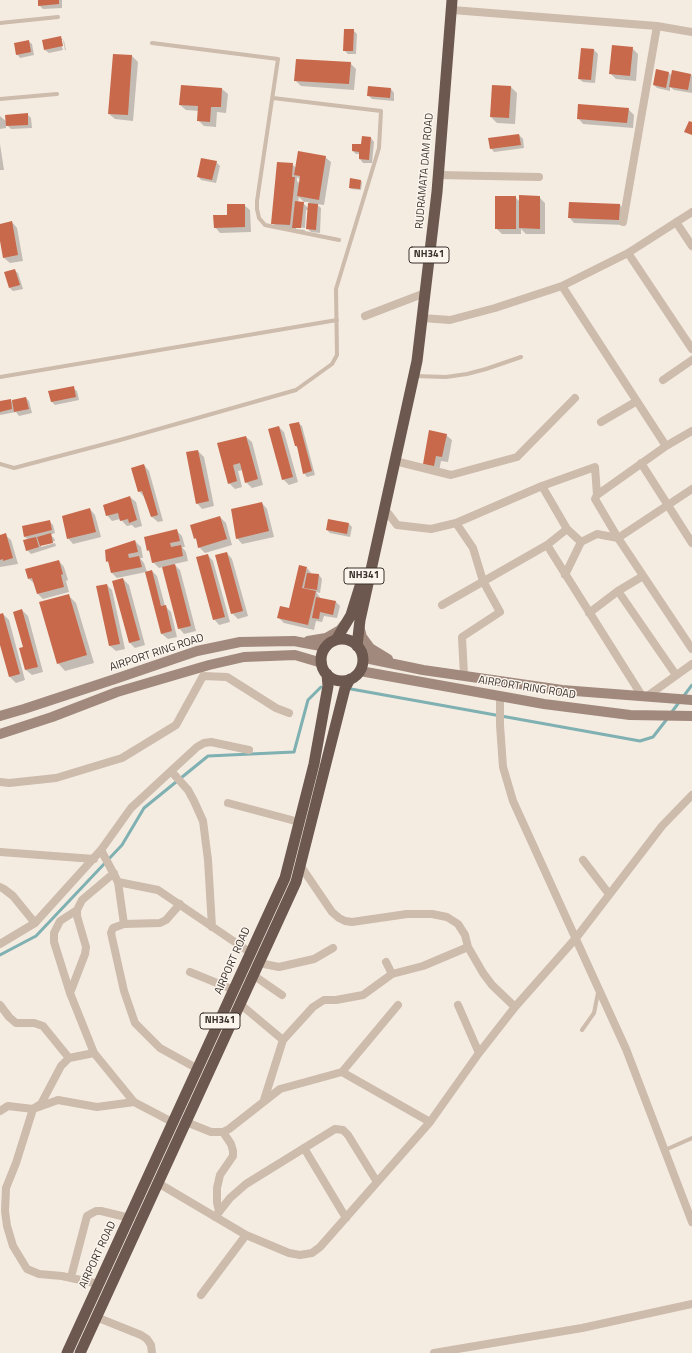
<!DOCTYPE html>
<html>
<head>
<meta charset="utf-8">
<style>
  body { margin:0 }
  canvas { display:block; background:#f4ebe1 }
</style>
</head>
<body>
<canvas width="692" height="1353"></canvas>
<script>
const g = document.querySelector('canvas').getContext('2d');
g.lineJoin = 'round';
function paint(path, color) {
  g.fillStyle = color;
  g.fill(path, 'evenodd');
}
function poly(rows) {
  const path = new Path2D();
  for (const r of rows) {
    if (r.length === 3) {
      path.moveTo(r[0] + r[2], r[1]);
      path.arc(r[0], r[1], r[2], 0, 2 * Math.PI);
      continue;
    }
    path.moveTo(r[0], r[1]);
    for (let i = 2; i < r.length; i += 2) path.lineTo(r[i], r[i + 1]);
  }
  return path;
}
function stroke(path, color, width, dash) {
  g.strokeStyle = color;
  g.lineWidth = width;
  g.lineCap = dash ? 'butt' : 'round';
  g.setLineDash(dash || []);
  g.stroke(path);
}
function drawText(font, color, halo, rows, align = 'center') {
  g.font = font + ' "Titillium Web",sans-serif';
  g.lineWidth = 3;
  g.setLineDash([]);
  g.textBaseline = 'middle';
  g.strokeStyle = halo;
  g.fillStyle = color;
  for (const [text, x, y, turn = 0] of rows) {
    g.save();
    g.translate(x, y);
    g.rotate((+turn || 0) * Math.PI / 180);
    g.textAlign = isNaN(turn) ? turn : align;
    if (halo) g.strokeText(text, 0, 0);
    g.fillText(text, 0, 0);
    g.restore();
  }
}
paint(poly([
  [39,0,62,0,62,8,43,9,39,5],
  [353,30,357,34,356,54,348,54,344,50],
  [60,37,64,41,66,50,65,50,63,40,60,40,63,50,49,53,45,50],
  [28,41,32,44,34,55,20,58,17,54],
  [632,48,638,54,636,81,616,79,610,73],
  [582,49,594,50,598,54,595,83,583,82,579,79],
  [132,56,138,62,133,121,115,119,109,114],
  [350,63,356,69,354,90,301,86,295,80],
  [669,73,672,76,691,74,692,76,692,93,674,90,670,87,670,91,657,88,654,85],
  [182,86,222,89,228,94,226,113,217,112,216,127,204,126,198,120,199,111,186,110,180,105],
  [511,87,517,93,515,124,497,123,491,117],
  [391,89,394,93,394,101,372,99,368,95],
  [628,109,634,115,633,128,583,124,578,118],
  [27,114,31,118,32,128,11,129,6,124,6,128,0,129,0,116,7,122],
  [519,135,523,139,524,148,494,152,491,148],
  [371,138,374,142,372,163,363,163,360,159,360,154,356,154,353,151,362,145],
  [0,144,4,170,0,170],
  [325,157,331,162,324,205,316,204,321,208,320,233,311,232,307,228,308,210,306,210,305,228,296,227,296,229,305,230,304,232,278,229,273,223,292,164,296,168],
  [297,177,301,180,300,184,297,181],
  [299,197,304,202,309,202,308,208,303,203,298,203],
  [216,162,220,166,216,183,201,180,198,176],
  [361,181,362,182,361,190,351,189,350,187],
  [515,197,520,202,539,197,545,203,545,234,526,234,521,229,521,234,502,234,496,228],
  [244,205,250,210,251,232,220,233,215,227],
  [620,205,625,211,625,225,574,223,569,217],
  [12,222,17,228,23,261,10,263,4,258,0,235,0,225],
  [14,270,18,273,23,289,13,291,10,288],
  [73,388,77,391,79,400,55,405,51,401],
  [26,398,29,401,32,413,19,416,16,412,0,415,0,402,10,400,14,403],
  [298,423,302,426,315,475,307,477,304,473,298,449,296,446],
  [279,427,284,432,298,482,289,485,283,479],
  [446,435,452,440,448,462,441,461,439,471,429,469,424,464],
  [246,437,252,442,263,485,252,488,246,482,243,470,238,471,242,487,235,489,229,483,218,444],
  [198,451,204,457,214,506,202,509,197,503],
  [144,465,149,471,163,521,158,522,152,517,144,497,139,491],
  [130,497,136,502,142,526,135,528,132,525,127,526,120,519,112,521,107,515],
  [262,503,267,509,274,537,242,544,237,538],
  [90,509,95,515,101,537,73,544,68,538],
  [220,517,226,523,232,545,205,553,199,547,197,541,195,538],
  [49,521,53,525,55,533,50,535,54,538,55,541,41,545,41,547,55,543,56,546,31,554,27,550,29,540,25,537],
  [349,524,352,527,350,537,330,533,327,530],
  [176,530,182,536,185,547,182,547,186,552,188,561,174,564,180,570,196,631,184,634,179,628,163,567,159,568,153,562,151,554,148,550],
  [5,535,11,540,18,564,0,567,0,536],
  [135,541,141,547,143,558,140,558,144,563,147,572,152,571,157,576,165,606,171,612,177,637,168,639,162,634,146,572,117,578,112,573,110,564,107,561],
  [227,553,232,559,248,616,238,619,232,613],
  [208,555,213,561,230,622,219,625,214,619],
  [59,561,64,567,68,580,66,581,69,592,43,599,38,594,35,584,29,579],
  [307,568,312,574,319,575,322,579,320,593,316,592,321,599,336,602,340,606,337,618,324,616,322,622,316,621,314,630,284,623,278,617,290,609],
  [122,578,129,585,145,645,135,648,129,642],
  [107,585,112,590,125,649,116,651,110,646],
  [68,595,76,603,94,663,65,671,58,663],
  [22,610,28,616,43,672,32,675,26,670,20,649,24,648],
  [3,614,9,620,25,680,16,683,10,677,0,641,0,615]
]), '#0003');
stroke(poly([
  [351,689,640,741,653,737,667,719],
  [683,697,692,685],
  [671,713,680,701],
  [0,955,36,936,122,845,144,808,208,756,294,752,308,700,321,687]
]), '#7fb0b2', 3);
paint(poly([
  [38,0,59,0,59,4,38,6],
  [344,29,354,29,353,51,343,51],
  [61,36,63,46,44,50,42,40],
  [29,40,31,52,16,55,14,43],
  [612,45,633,47,630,76,609,74],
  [581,48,594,49,591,80,578,79],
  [113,54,132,55,128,115,108,114],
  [296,59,351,62,349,84,294,81],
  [656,69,669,72,666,88,653,85],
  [672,70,691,74,688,90,669,87],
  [181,85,222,88,221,107,211,107,210,122,197,121,198,106,179,105],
  [492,85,511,86,509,118,490,117],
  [368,86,391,88,390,98,367,96],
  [578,104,629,108,627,123,577,119],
  [28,113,28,125,6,126,5,115],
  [689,121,692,122,692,135,684,132],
  [519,134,521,145,490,149,488,138],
  [362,136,371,137,369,160,359,159,359,152,352,151,352,144,361,144],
  [298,151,326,156,319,200,297,196,300,176,294,175],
  [201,158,217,161,212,180,197,177],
  [277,162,293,163,292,177,295,177,290,225,271,224],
  [350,178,361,180,360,189,349,188],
  [519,195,540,196,540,229,519,228],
  [495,196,516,196,516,229,495,229],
  [295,201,304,202,301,228,292,228],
  [569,202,620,204,619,220,568,218],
  [308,203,318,204,316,230,306,229],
  [227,204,245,204,245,227,214,228,213,215,227,215],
  [12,221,18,255,3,258,0,241,0,224],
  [15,269,20,285,9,288,4,272],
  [74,386,76,397,51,402,48,391],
  [26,397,29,409,14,412,12,400],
  [11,399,12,409,0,412,0,401],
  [299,422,312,471,303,474,297,446,295,446,289,424],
  [279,426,293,477,282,480,268,429],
  [429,430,447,434,442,457,436,456,434,466,423,464],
  [246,436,258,479,245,483,240,463,233,465,237,481,228,484,217,443],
  [198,450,209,501,196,504,186,452],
  [144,464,158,515,151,517,142,491,138,492,131,468],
  [130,496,137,520,129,523,128,519,120,521,118,513,106,516,103,505],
  [262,502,269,531,236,539,231,509],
  [90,508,96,532,67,539,62,516],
  [220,516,227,539,198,548,196,538,194,539,190,525],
  [328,519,349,523,347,534,326,530],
  [50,520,52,530,24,537,22,526],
  [177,529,180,541,170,543,171,547,181,545,183,556,152,563,149,550,147,551,144,537],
  [6,533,13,558,3,561,3,559,0,560,0,535],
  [51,533,53,543,40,546,37,537],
  [36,537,39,547,26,551,23,540],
  [135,540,138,552,128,554,129,558,139,556,142,567,111,573,108,561,106,562,105,550],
  [227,552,243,611,231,614,215,555],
  [208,554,225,617,213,620,196,557],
  [59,560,63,574,61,575,64,587,37,594,32,578,28,579,25,569],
  [175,564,191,626,178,629,162,567],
  [299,565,307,567,302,588,316,591,308,625,277,618,280,606,289,608],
  [152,570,161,606,166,605,172,631,161,634,145,572],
  [307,573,319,574,317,590,304,588],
  [123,578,140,640,129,643,112,581],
  [107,584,120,644,109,646,96,586],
  [69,594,87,655,57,664,39,602],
  [316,597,336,601,333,615,320,612,319,619,312,618],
  [22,609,38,667,25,670,19,648,23,647,13,612],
  [3,613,20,674,9,677,0,645,0,614]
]), '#c8694b');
stroke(poly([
  [0,23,58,17],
  [152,43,278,59,257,201,257,209,259,218,265,225,339,240],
  [0,99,57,94],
  [414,376,446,377,467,374,486,369,521,357],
  [0,377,337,320],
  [0,464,14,468,120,440,296,390,332,364,337,355,336,289,379,148,381,111,273,98],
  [582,1030,594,1013,598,993],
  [665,1150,692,1138]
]), '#cdbbac', 4);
stroke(poly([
  [452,10,657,26,692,32],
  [438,175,539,177],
  [623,222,657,26],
  [676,222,692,246],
  [628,253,692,349],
  [562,286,666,446],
  [365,316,425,293],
  [422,318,450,320,495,308,562,286,628,253,692,212],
  [663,380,692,360],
  [601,422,637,401],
  [395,461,451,475,517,457,575,398],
  [641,463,692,543],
  [542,486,567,529,581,542],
  [597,495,666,446,692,431],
  [384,508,397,525,431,529,456,523,542,486,595,467,597,495,595,499,618,538,692,649],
  [456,523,473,548,483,581,500,612,462,637,464,676],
  [547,545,642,696],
  [565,575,581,542,597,534,618,538,692,489],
  [618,591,676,675],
  [442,605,547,545,567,529],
  [589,613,618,591,643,576],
  [500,696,500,725,503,767,513,801,626,1049,692,1222],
  [646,697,692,664],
  [171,771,188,790,194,801,203,821,208,860,212,927],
  [0,782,9,783,56,778,122,758,176,725,203,676,227,677,276,708,289,713],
  [228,803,299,822],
  [101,850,118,882,158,890,251,953],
  [0,852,94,859],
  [583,860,609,894],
  [300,865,332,912,339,918,345,921,352,922,407,914,432,914,447,917,458,924,465,935,468,947,483,973,492,985,515,1007],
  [118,882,124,924],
  [0,887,4,889,13,896,35,923],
  [180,904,166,920,160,923,124,924,113,928,111,933,124,991,135,1023,160,1048,198,1069],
  [77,910,60,921,54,933,54,942,70,993,94,1053,134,1102,174,1123],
  [0,944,35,923,101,850,131,808,197,747,204,743,211,742,249,750],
  [386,962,392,974,423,966,468,947],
  [259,963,279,967,314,959,333,948],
  [190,972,234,990],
  [253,975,282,995],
  [70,993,85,954,86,947,77,916,77,910,82,900,114,873],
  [240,1004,283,1040],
  [0,1005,9,1017,16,1023,34,1023,43,1026,69,1058],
  [94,1053,69,1058,61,1066,41,1104,33,1109,16,1163,6,1188,5,1211,7,1226,13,1246,27,1269,39,1274,62,1276,99,1284],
  [479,1053,515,1007,576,938,662,826,692,795],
  [342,1072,398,1005],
  [264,1100,283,1040,313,1007,324,1000,336,1000,363,995,392,974],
  [0,1111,8,1106,33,1109,58,1100,97,1107,134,1102],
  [186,1122,211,1132,223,1132,229,1129,280,1089,342,1072,430,1122,479,1053,458,1005],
  [304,1148,346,1218],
  [158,1183,246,1235,289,1253,300,1255,312,1253,320,1247,430,1122],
  [219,1212,217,1202,217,1188,220,1175,233,1156,233,1151,231,1144,223,1132],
  [215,1217,230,1198,246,1184,335,1129,343,1130,348,1135,377,1182],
  [71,1277,87,1216,96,1211,101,1211,130,1218],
  [201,1295,246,1235],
  [96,1317,141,1335,147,1339,151,1345,152,1353],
  [434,1353,582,1328,692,1304]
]), '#cdbbac', 8);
stroke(poly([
  [359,626,362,637,370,648,388,659],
  [308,641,326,638,340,630,344,625],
  [362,655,370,659,423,670,562,690,692,700],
  [360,671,544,704,630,715,692,716],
  [0,716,24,709,118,678,197,651,240,642,294,641,326,647],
  [0,734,52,717,117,692,209,665,244,657,295,655,322,663]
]), '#a18a7d', 10);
stroke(poly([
  [342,660,21],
  [336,640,351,615,361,583],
  [357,646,360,620,417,361,437,192,452,0],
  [67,1353,285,878,314,764,328,686,327,674],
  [80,1353,296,882,345,688,350,679]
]), '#6c584f', 11);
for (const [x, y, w] of [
  [429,255,40],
  [364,576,40],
  [220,1021,40]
]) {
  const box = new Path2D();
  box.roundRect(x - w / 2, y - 8, w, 16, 3);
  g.fillStyle = '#fbf5ee';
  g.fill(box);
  stroke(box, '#3b302b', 1);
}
drawText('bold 10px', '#3b302b', null, [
  ["NH341",429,255],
  ["NH341",364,576],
  ["NH341",220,1021]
]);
drawText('11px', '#3b302b', '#fbf5ee', [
  ["RUDRAMATA DAM ROAD",425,171,-85],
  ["AIRPORT RING ROAD",157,653,-18],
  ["AIRPORT RING ROAD",527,688,9],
  ["AIRPORT ROAD",233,961,-66],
  ["AIRPORT ROAD",98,1255,-65]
]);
</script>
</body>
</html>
